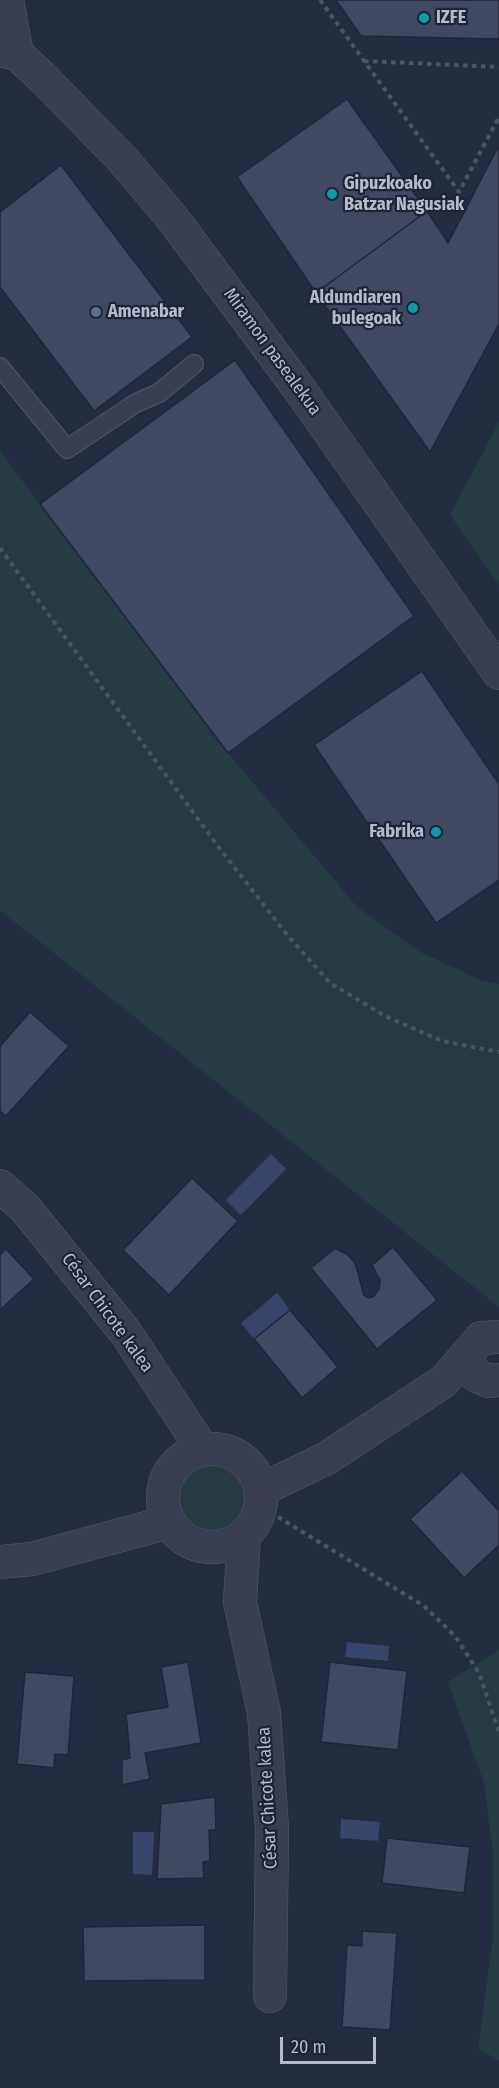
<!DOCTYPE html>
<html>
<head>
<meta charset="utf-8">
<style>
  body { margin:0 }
  #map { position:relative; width:499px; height:2088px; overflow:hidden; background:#242c42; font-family:"Fira Sans Condensed",sans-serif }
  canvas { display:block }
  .scale { position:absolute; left:280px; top:2037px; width:96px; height:27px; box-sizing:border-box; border:3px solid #b6bacb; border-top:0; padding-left:8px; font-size:18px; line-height:21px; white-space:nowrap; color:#b6bacb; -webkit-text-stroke:4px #1e2436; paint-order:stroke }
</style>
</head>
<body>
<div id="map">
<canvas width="499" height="2088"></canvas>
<div class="scale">20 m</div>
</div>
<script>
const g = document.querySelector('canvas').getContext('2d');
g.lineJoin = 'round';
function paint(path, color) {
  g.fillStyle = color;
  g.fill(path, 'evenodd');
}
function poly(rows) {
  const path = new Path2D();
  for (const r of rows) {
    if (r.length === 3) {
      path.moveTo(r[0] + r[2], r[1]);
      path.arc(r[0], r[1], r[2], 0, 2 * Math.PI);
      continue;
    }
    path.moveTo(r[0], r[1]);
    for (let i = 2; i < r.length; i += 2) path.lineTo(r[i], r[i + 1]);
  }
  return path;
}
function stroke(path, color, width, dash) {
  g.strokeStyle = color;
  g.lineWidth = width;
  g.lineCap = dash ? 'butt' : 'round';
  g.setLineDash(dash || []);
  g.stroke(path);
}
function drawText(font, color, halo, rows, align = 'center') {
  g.font = font + ' "Fira Sans Condensed",sans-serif';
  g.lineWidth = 4.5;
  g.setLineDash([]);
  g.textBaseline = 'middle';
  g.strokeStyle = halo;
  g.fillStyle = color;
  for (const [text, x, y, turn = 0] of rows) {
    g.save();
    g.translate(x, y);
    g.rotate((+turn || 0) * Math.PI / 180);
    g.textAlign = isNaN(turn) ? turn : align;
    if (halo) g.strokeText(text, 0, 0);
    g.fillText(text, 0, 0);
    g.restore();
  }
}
paint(poly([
  [499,422,499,585,450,515],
  [0,451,228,753,357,907,420,952,480,980,499,984,499,1307,0,910],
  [212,1498,33],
  [499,1650,499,2060,478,2049,493,1936,493,1855,484,1783,448,1682]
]), '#273b43');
paint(poly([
  [271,1154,286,1169,241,1215,226,1200],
  [277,1293,290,1310,254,1339,241,1323],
  [347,1642,389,1646,388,1661,345,1657],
  [341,1819,380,1822,378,1841,340,1838],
  [133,1832,154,1832,152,1875,133,1874]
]), '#384469');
const building = poly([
  [336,0,499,0,499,39,361,36,336,0],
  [347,99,427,211,316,293,237,177,347,99],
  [499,145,499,324,430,452,316,293,427,211,448,243,499,145],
  [61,165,192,337,94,411,0,287,0,212,61,165],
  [235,360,414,616,228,753,40,504,235,360],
  [422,671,499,784,499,880,436,923,314,745,422,671],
  [30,1012,69,1046,6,1116,0,1111,0,1046,30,1012],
  [192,1178,238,1221,169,1295,123,1250,192,1178],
  [393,1247,437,1300,377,1349,311,1268,335,1248,348,1255,355,1263,364,1295,368,1298,373,1297,379,1289,380,1280,372,1265,393,1247],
  [6,1249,34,1279,0,1310,0,1255,6,1249],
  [290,1310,338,1367,302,1398,254,1339,290,1310],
  [462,1471,499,1511,499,1545,464,1578,410,1519,462,1471],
  [188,1662,201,1743,145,1753,150,1779,122,1785,122,1760,130,1758,126,1714,168,1707,161,1667,188,1662],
  [330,1662,407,1671,398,1750,321,1742,330,1662],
  [25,1672,74,1676,68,1755,55,1754,54,1768,17,1764,25,1672],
  [215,1797,216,1830,209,1830,210,1861,203,1862,204,1878,157,1879,161,1804,215,1797],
  [387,1838,470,1847,464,1893,382,1883,387,1838],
  [205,1925,205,1980,84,1981,83,1927,205,1925],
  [362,1931,397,1933,390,2030,342,2027,347,1945,362,1946,362,1931]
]);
paint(building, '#404862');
stroke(building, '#202638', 1.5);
const service = poly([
  [0,367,67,449,136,403,159,393,194,364]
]);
const minor = poly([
  [7,0,17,54],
  [0,50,17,54,43,78,124,161,173,219,298,387,499,673],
  [0,1186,25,1208,126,1333,203,1450],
  [468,1355,471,1369,475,1375,489,1381,499,1380],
  [212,1498,49],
  [261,1490,327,1458,444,1381,481,1338,499,1337],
  [244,1536,240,1602,264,1713,272,1829,270,1996],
  [0,1562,32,1559,169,1522]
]);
stroke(service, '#545a6b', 20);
stroke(minor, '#545a6b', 34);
stroke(poly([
  [320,0,459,192,499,117],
  [364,61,499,67],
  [0,548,217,845,288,936,330,983,385,1016,442,1041,499,1052],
  [278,1517,424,1606,455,1636,479,1673,499,1732]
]), '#45585f', 4, [4.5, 4.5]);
stroke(service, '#393f51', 18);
stroke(minor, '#393f51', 33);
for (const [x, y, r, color] of [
  [424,18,6,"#0f9aa8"],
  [332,194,6,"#0f9aa8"],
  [413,308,6,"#0f9aa8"],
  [96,312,6,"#5c6f8a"],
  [436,832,6,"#0f9aa8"]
]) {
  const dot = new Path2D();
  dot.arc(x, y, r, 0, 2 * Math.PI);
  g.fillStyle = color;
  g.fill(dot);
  stroke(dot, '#1e2436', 2);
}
drawText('bold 18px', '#b6bacb', '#1e2436', [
  ["IZFE",436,18],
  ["Gipuzkoako",344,184],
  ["Batzar Nagusiak",344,205],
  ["Aldundiaren",401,298,"right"],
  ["bulegoak",401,319,"right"],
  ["Amenabar",108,312],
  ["Fabrika",424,832,"right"]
], 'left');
drawText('18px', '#b6bacb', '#1e2436', [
  ["Miramon pasealekua",272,352,54],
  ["César Chicote kalea",107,1313,54],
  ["César Chicote kalea",268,1798,-93]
]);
</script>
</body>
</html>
